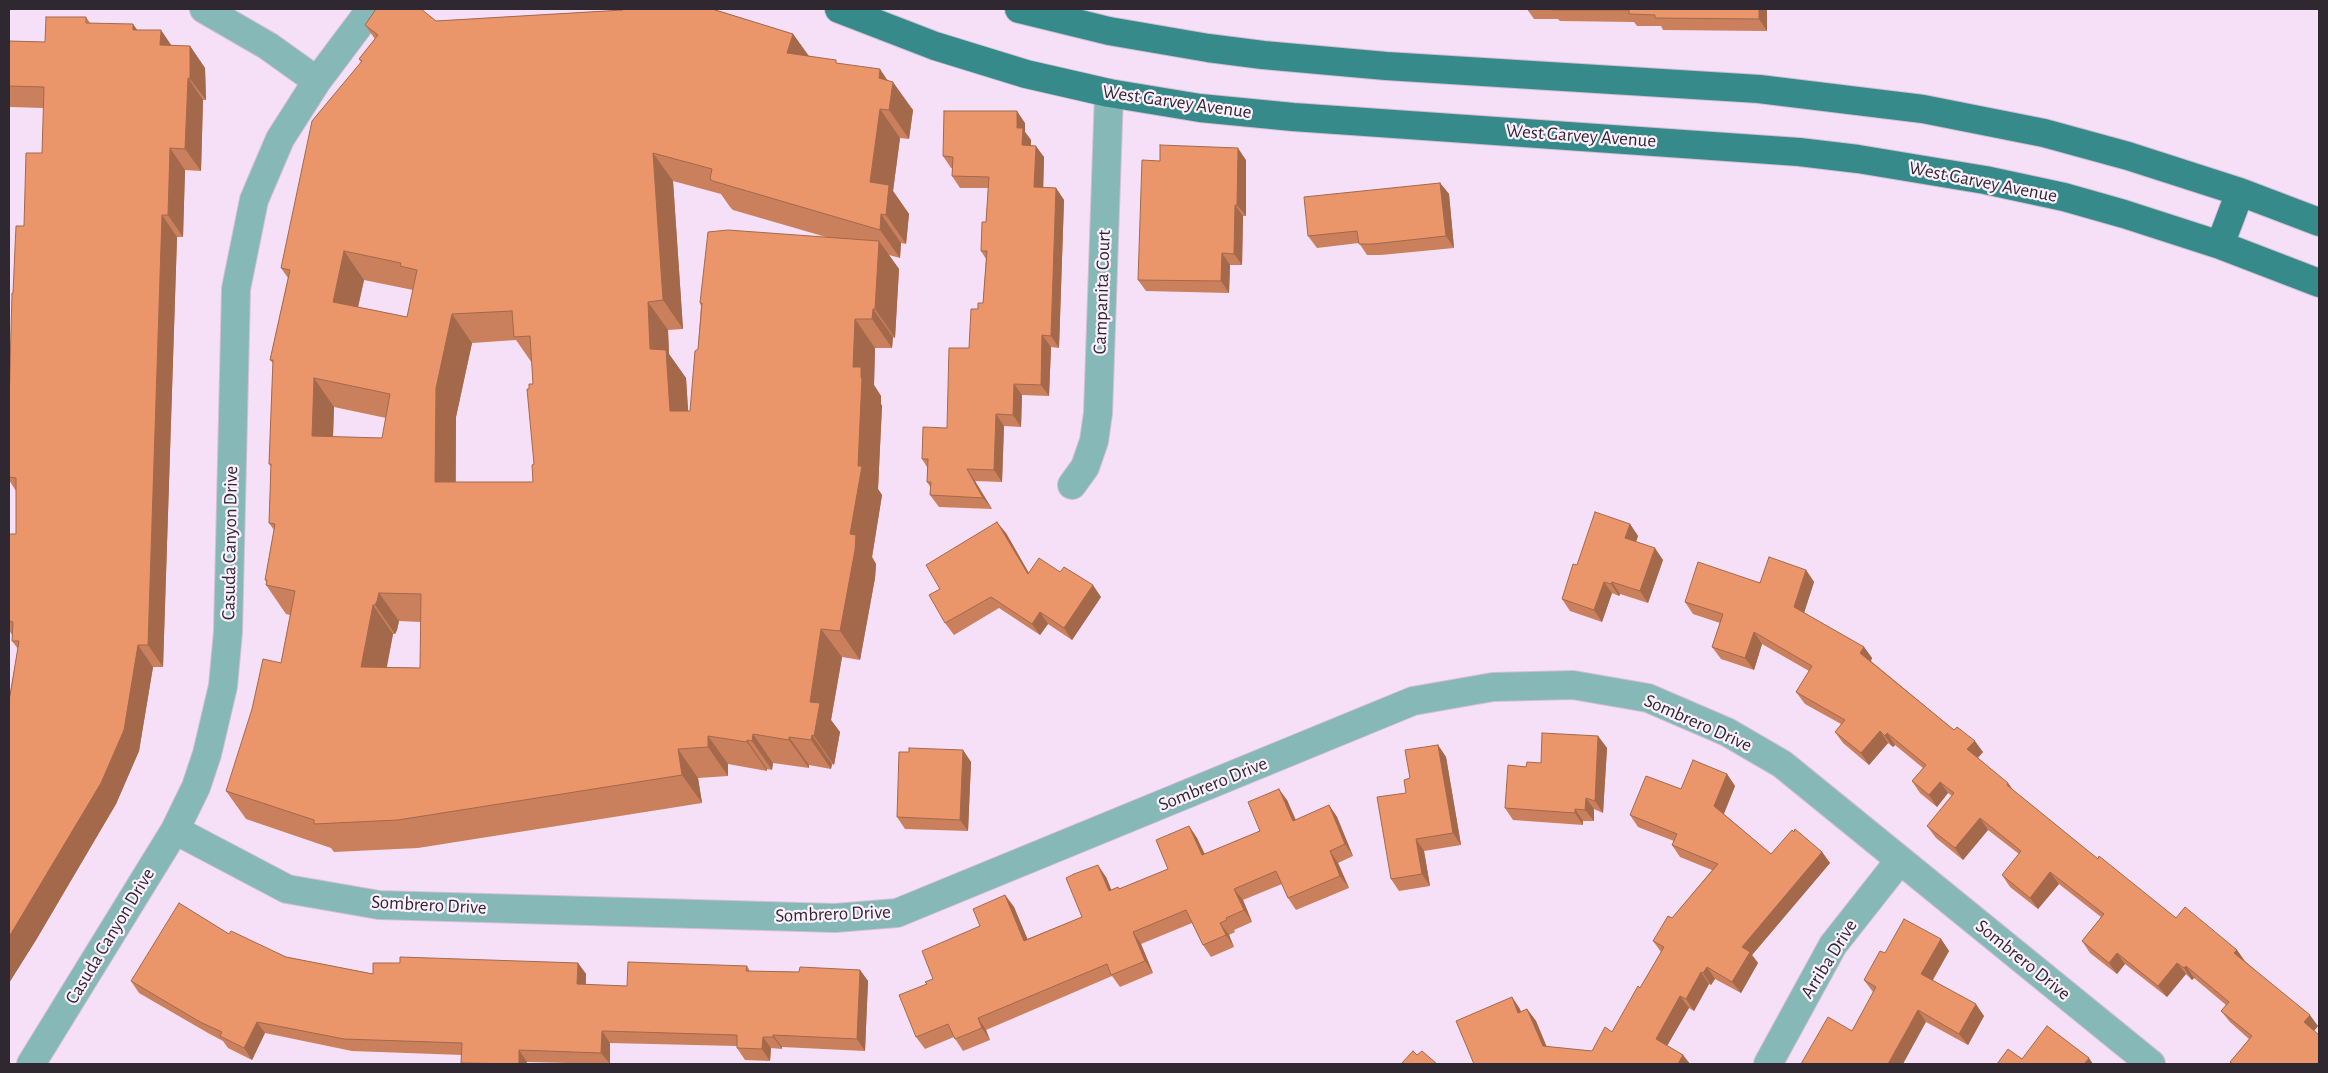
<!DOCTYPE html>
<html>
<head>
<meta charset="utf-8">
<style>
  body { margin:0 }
  #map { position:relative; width:2328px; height:1073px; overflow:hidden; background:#f5e0f7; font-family:"Alegreya Sans",sans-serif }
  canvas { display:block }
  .frame { position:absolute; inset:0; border:10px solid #302831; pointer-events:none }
</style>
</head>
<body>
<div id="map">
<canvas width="2328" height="1073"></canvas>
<div class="frame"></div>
</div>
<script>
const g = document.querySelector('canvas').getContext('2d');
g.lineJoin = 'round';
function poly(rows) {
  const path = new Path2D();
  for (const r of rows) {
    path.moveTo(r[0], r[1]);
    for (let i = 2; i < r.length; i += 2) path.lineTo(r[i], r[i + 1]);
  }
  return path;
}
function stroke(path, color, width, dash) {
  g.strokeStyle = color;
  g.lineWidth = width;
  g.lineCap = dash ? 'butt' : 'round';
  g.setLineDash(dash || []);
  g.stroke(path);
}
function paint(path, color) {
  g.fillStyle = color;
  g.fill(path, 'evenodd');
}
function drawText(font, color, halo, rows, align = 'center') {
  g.font = font + ' "Alegreya Sans",sans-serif';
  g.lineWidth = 4.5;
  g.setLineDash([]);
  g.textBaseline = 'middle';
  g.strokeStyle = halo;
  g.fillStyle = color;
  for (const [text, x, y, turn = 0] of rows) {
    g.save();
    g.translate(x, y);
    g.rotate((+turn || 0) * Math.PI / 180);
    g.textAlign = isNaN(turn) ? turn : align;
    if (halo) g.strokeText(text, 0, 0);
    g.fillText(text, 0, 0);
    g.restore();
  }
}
const minor = poly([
  [204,9,268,46,317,81],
  [1072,485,1085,467,1094,441,1098,413,1109,93],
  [175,830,287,889,379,905,835,918,897,913,1413,701,1493,687,1573,685,1648,698,1727,732,1782,764,2151,1064],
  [31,1064,175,830,196,787,207,754,223,686,228,632,236,289,254,200,280,139,317,81,371,9],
  [1768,1064,1833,945,1900,860]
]);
const major = poly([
  [839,9,935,46,1026,74,1109,93,1200,108,1293,117,1799,152,1858,159,1985,180,2064,197,2124,214,2220,245,2319,283],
  [1019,9,1109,31,1208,48,1263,55,1386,66,1759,89,1923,109,2044,133,2128,156,2240,192,2319,222],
  [2220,245,2240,192]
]);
stroke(minor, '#d2bfd3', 30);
stroke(major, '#d2bfd3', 30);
stroke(minor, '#85b8b7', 28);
stroke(major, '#368b8a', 28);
paint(poly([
  [624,9,714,9,713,9,793,34,809,56,839,64,888,80,913,110,909,139,900,138,893,191,909,214,906,244,901,243,900,258,889,255,899,269,895,338,893,337,892,348,875,348,874,385,881,396,881,404,882,406,878,489,882,495,872,557,876,564,875,578,860,660,842,657,831,720,840,732,834,765,832,764,831,769,809,765,809,768,773,763,772,770,767,769,767,771,728,764,728,776,698,778,702,803,418,848,334,852,331,848,246,819,226,791,281,663,290,615,286,614,266,585,267,582,265,580,274,530,269,523,271,467,269,464,273,363,270,360,288,278,281,268,361,62,359,59,375,39,365,25,436,21,623,10],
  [673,181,721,194,730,207,733,210,826,237,700,303,701,306,698,349,690,411,688,411,686,378,669,354,668,330,683,329],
  [364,280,413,290,407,317,358,307],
  [516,340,532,363,533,384,529,389,534,464,533,482,456,482,456,417,472,343],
  [334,407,386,418,382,438,333,437],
  [399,621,421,622,420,668,387,667,393,634,395,634,397,630],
  [1527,9,1767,9,1767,31,1663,30,1661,26,1637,26,1634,22,1560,21,1558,19,1534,19],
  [86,17,90,23,137,30,172,46,190,46,205,68,206,100,203,100,201,171,185,170,183,237,177,237,163,667,153,667,139,751,116,804,36,940,9,983,9,698,18,649,12,641,12,635,9,630,9,534,16,534,16,491,9,480,9,405,13,293,24,226,42,153,44,108,10,107,9,120,9,41,45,42],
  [1025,123,1025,132,1031,140,1031,146,1044,157,1043,187,1056,188,1064,200,1059,348,1051,347,1049,396,1022,395,1021,427,1004,426,1002,482,975,481,992,509,939,507,930,495,931,488,927,482,927,467,922,459,947,428,969,348,978,309,983,303,986,259,981,251,986,222,988,188,960,188,952,176,952,168,951,168,943,156],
  [1246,160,1246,216,1243,216,1242,265,1230,265,1229,293,1146,291,1138,280,1160,161],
  [1440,183,1449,194,1454,248,1381,255,1367,255,1359,243,1317,248,1308,236],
  [1630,524,1638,536,1636,542,1663,560,1648,603,1620,594,1619,596,1612,593,1602,622,1570,611,1562,599,1577,565],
  [1006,533,1029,573,1060,572,1101,597,1072,640,1048,624,1040,635,999,608,954,635,945,623,940,589],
  [1806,570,1814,582,1804,613,1864,647,1872,658,1871,661,1954,730,1983,752,1978,758,2015,792,2098,859,2176,918,2237,950,2245,961,2318,1026,2314,1031,2319,1064,2232,1064,2230,1062,2249,1039,2230,1022,2221,1011,2226,1005,2194,978,2192,980,2186,974,2167,997,2125,964,2117,974,2090,953,2082,941,2101,917,2059,884,2038,909,2010,887,2002,875,2019,854,1988,830,1963,860,1936,838,1927,826,1952,796,1948,793,1937,807,1920,793,1912,781,1923,768,1895,745,1893,747,1888,743,1869,765,1843,743,1835,732,1841,724,1805,704,1796,692,1809,671,1762,644,1754,670,1721,659,1712,647,1720,623,1693,614,1685,602],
  [1598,736,1607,748,1603,813,1594,809,1594,821,1583,821,1583,825,1513,820,1505,808,1526,767,1541,763],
  [1438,745,1446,757,1461,845,1424,851,1430,886,1399,891,1391,879,1406,793,1410,778],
  [963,750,971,762,968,831,905,829,897,817,909,752],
  [1727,774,1735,786,1724,814,1771,854,1794,832,1822,852,1830,863,1752,955,1758,963,1741,993,1715,979,1711,985,1709,984,1694,1011,1689,1008,1667,1046,1683,1055,1690,1064,1474,1064,1512,997,1521,1012,1527,1009,1536,1021,1547,1047,1592,1051,1612,1032,1640,988,1661,952,1653,941,1712,870,1680,857,1672,845,1674,841,1638,827,1630,815,1681,789],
  [1287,800,1296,820,1329,805,1337,817,1353,856,1338,863,1349,888,1296,910,1288,898,1282,884,1243,900,1252,922,1234,930,1235,932,1229,935,1234,947,1211,957,1203,945,1192,923,1141,944,1153,973,1120,987,1112,976,986,1030,990,1040,963,1051,954,1037,925,1049,916,1037,927,984,933,979,980,926,1005,895,1014,907,1027,939,1082,917,1106,877,1111,890,1119,889,1168,869,1189,826,1197,838,1205,854,1260,831],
  [229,934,286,957,373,974,400,963,578,963,586,974,586,985,627,986,747,966,750,971,799,972,860,970,868,981,865,1051,782,1047,782,1049,771,1048,770,1061,745,1060,737,1048,737,1046,610,1043,610,1064,527,1062,527,1064,462,1064,461,1063,462,1055,352,1051,265,1033,252,1060,228,1048,223,1041,208,1033,139,993,131,981],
  [1941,939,1949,951,1933,980,1984,1016,1968,1045,1926,1022,1852,1031,1873,992,1864,980,1885,953]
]), '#ca805c');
paint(poly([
  [1759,9,1767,9,1767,31,1759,19],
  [133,24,148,45,133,30],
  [161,30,176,52,160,45],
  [793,34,813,62,787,53],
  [190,46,205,68,206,100,190,79],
  [880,69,892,87,893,82,913,110,909,139,889,110,879,78],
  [188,78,203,100,201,171,185,149],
  [880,109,900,138,893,191,909,214,906,244,886,215,870,182],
  [1017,111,1025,123,1025,132,1031,140,1030,157,1022,145,1017,128],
  [1036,146,1044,157,1043,199,1034,187],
  [170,148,185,170,183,237,168,215],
  [1238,148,1246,160,1246,216,1237,205],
  [653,153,673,181,683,329,663,300],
  [1440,183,1449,194,1454,248,1446,236],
  [1056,188,1064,200,1059,348,1051,336],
  [1235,205,1243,216,1242,265,1234,254],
  [881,214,901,243,900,258,880,230],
  [162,215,177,237,163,667,148,645],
  [879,241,899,269,895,338,875,309],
  [344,251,364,280,353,330,333,302],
  [1222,253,1230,265,1229,293,1221,281],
  [648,302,668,330,669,354,686,378,690,439,670,411,650,349],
  [873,309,893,337,892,348,872,319],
  [452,314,472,343,456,417,455,511,435,482,436,388],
  [855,319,875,348,874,385,881,396,881,404,882,406,878,489,882,495,872,557,876,564,875,578,860,660,840,631,858,466,853,367],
  [1042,335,1051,347,1049,396,1041,385],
  [314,378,334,407,332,465,312,436],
  [1014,384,1022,395,1021,427,1013,415],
  [996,414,1004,426,1002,482,994,470],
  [967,469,975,481,992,509,983,498],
  [997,522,1006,533,1036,586,1028,574],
  [1630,524,1638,536,1633,550,1625,538],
  [1655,548,1663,560,1648,603,1640,591],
  [1806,570,1814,582,1802,619,1794,607],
  [1604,582,1612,593,1602,622,1594,610],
  [1612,582,1620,594,1619,596,1611,584],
  [1093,585,1101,597,1072,640,1064,628],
  [379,593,399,621,397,630,395,634,375,605],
  [373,605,393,634,381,695,361,667],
  [1040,612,1048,624,1040,635,1032,624],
  [821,629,842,657,831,720,840,732,834,765,814,736,810,702],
  [1754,632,1762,644,1754,670,1745,658],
  [138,645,153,667,139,751,116,804,36,940,9,983,9,937],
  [1864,647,1872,658,1869,665,1860,653],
  [1880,731,1888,743,1869,765,1861,753],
  [1887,733,1895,745,1893,747,1885,736],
  [753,734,773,763,772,770,752,741],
  [812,735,832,764,831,769,811,740],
  [708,736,728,764,728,776,708,747],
  [1598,736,1607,748,1603,813,1595,801],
  [789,737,809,765,809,768,789,740],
  [747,740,767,769,767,771,747,742],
  [1975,741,1983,752,1975,761,1967,749],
  [1438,745,1446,757,1461,845,1453,833],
  [678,749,698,778,702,803,682,775],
  [963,750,971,762,968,831,960,820],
  [1727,774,1735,786,1722,818,1714,806],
  [1940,782,1948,793,1937,807,1929,795],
  [2008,783,2017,795,2007,785],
  [1279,789,1287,800,1301,833,1293,821],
  [1586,798,1594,809,1594,821,1585,810],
  [1329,805,1337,817,1353,856,1345,844],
  [1575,809,1583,821,1583,825,1575,813],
  [1980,818,1988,830,1963,860,1955,848],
  [1189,826,1197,838,1210,867,1202,855],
  [1416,839,1424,851,1430,886,1422,874],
  [1330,851,1338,863,1349,888,1340,876],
  [1822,852,1830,863,1752,955,1758,963,1741,993,1732,982,1742,947],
  [1098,865,1106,877,1117,903,1109,891],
  [2050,872,2059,884,2038,909,2030,898],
  [1234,889,1243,900,1252,922,1244,910],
  [1005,895,1014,907,1033,952,1024,941],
  [1220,923,1229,935,1234,947,1226,935],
  [1133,932,1141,944,1153,973,1145,961],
  [1941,939,1949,951,1929,986,1921,974],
  [2237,950,2245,962,2234,953],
  [2117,953,2125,964,2117,974,2109,963],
  [578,963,586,974,585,996,577,984],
  [2177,963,2186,974,2167,997,2158,986],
  [2186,966,2194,978,2192,980,2184,968],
  [1707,967,1715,979,1711,985,1703,973],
  [860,970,868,981,865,1051,857,1039],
  [1701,972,1709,984,1694,1011,1686,999],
  [1680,996,1689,1008,1664,1051,1656,1039],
  [1512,997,1520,1009,1526,1025,1518,1013],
  [1976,1004,1984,1016,1968,1045,1959,1034],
  [1527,1009,1536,1021,1551,1058,1543,1046],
  [1918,1010,1926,1022,1903,1064,1888,1064],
  [2310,1015,2318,1026,2312,1033,2304,1022],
  [978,1018,986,1030,990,1040,982,1028],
  [257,1022,265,1033,252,1060,244,1048],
  [602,1031,610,1043,610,1064,601,1053],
  [773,1035,782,1047,782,1049,773,1037],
  [763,1037,771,1048,770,1061,762,1049],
  [519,1050,527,1062,527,1064,519,1064],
  [1683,1055,1690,1064,1678,1064],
  [2089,1058,2093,1064,2084,1064]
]), '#a4684b');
const building = poly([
  [376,9,421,9,436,21,623,10,624,9,712,9,793,34,787,53,836,60,836,63,880,69,879,78,893,82,889,110,880,109,870,182,889,185,886,215,881,214,880,230,713,181,710,179,712,169,653,153,663,300,648,302,650,349,666,350,670,411,690,411,695,351,698,349,702,303,700,303,708,232,728,230,879,241,875,309,873,309,872,319,855,319,853,367,861,367,861,378,862,378,858,466,862,466,850,534,856,535,855,550,840,631,821,629,810,702,820,703,814,736,812,735,811,740,789,737,789,740,753,734,752,741,747,740,747,742,708,736,708,747,678,749,682,775,398,820,314,824,314,820,226,791,252,709,263,659,281,663,295,591,266,585,267,580,265,580,275,524,269,523,271,464,269,464,273,360,270,360,290,270,281,268,312,121,362,61,359,59,378,35,365,25,376,9],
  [344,251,401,263,400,266,417,270,407,317,333,302,344,251],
  [512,311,514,337,530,336,533,384,529,384,529,389,527,389,534,464,532,465,533,482,435,482,436,388,452,314,512,311],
  [314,378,390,394,382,438,312,436,314,378],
  [379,593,421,594,420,668,361,667,373,605,375,605,377,601,379,593],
  [1552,9,1759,9,1759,19,1655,18,1655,15,1629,14,1629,10,1552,10,1552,9],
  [46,17,86,17,86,23,133,24,133,30,161,30,160,45,190,46,190,79,188,78,185,149,170,148,168,215,162,215,148,645,138,645,124,730,101,783,9,937,9,698,10,696,19,641,12,641,13,622,9,621,9,534,16,534,16,478,9,477,9,405,12,293,13,293,16,226,24,226,26,153,42,153,44,87,9,86,9,41,45,42,46,17],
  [944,111,1017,111,1017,128,1023,128,1022,145,1036,146,1034,187,1056,188,1051,336,1042,335,1041,385,1014,384,1013,415,996,414,994,470,967,469,983,498,930,495,931,482,927,482,928,459,922,459,923,427,947,428,949,348,969,348,971,309,978,309,978,303,983,303,987,251,981,251,982,222,986,222,989,177,952,176,953,157,943,156,944,111],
  [1160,145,1238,148,1237,205,1235,205,1234,254,1222,253,1221,281,1138,280,1142,160,1160,161,1160,145],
  [1440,183,1446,236,1373,244,1359,244,1357,231,1308,236,1304,197,1440,183],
  [1595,512,1630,524,1625,538,1655,548,1640,591,1612,582,1611,584,1604,582,1594,610,1562,599,1573,564,1577,565,1595,512],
  [997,522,1028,574,1039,558,1060,572,1064,567,1093,585,1064,628,1040,612,1032,624,991,597,945,623,929,595,940,589,926,565,997,522],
  [1769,557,1806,570,1794,607,1864,647,1860,653,1954,730,1957,727,1975,741,1967,749,2008,783,2007,785,2098,859,2099,856,2176,918,2185,907,2237,950,2234,953,2310,1015,2304,1022,2319,1035,2319,1064,2233,1064,2230,1062,2252,1036,2221,1011,2229,1002,2186,966,2184,968,2177,963,2158,986,2117,953,2109,963,2082,941,2104,914,2050,872,2030,898,2002,875,2021,851,1980,818,1955,848,1927,826,1954,793,1940,782,1929,795,1912,781,1926,765,1887,733,1885,736,1880,731,1861,753,1835,732,1845,720,1796,692,1812,666,1754,632,1745,658,1712,647,1723,614,1685,602,1698,562,1760,583,1769,557],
  [1542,733,1598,736,1595,801,1586,798,1585,810,1575,809,1575,813,1505,808,1508,765,1526,767,1527,762,1541,763,1542,733],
  [1438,745,1453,833,1416,839,1422,874,1391,879,1377,797,1406,793,1404,780,1410,778,1405,750,1438,745],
  [909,748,963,750,960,820,897,817,899,752,909,752,909,748],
  [1693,760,1727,774,1714,806,1771,854,1792,830,1794,832,1795,829,1822,852,1742,947,1750,952,1732,982,1707,967,1703,973,1701,972,1686,999,1680,996,1656,1039,1683,1055,1678,1064,1474,1064,1456,1021,1512,997,1518,1013,1527,1009,1543,1046,1592,1051,1605,1027,1612,1032,1638,986,1640,988,1664,947,1653,941,1668,916,1672,918,1718,864,1672,845,1677,834,1630,815,1646,776,1681,789,1693,760],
  [1279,789,1293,821,1329,805,1345,844,1330,851,1340,876,1288,898,1276,871,1234,889,1244,910,1226,918,1227,920,1220,923,1226,935,1203,945,1186,910,1133,932,1145,961,1111,975,1107,964,978,1018,982,1028,955,1039,948,1024,916,1037,899,995,927,984,925,982,933,979,922,951,980,926,973,909,1005,895,1024,941,1082,917,1066,878,1074,874,1098,865,1109,891,1118,887,1119,889,1168,869,1156,840,1189,826,1202,855,1260,831,1248,802,1279,789],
  [179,903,229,934,231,931,286,957,373,974,373,963,400,963,400,957,578,963,577,984,627,986,628,962,747,966,746,971,799,972,800,967,860,970,857,1039,773,1035,773,1037,763,1037,762,1049,737,1048,737,1035,602,1031,601,1053,519,1050,519,1064,461,1063,462,1043,344,1039,257,1022,244,1048,220,1036,222,1032,200,1022,131,981,179,903],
  [1904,919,1941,939,1921,974,1976,1004,1959,1034,1918,1010,1888,1064,1801,1064,1828,1017,1852,1031,1876,987,1864,980,1880,951,1885,953,1904,919],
  [2047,1026,2089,1058,2084,1064,1997,1064,2008,1049,2022,1059,2047,1026],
  [1413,1051,1417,1055,1422,1051,1437,1064,1401,1064,1413,1051]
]);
paint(building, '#eb956b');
stroke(building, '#a4684b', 1);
drawText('19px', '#302831', '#fdf0fe', [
  ["West Garvey Avenue",1177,102,8],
  ["West Garvey Avenue",1581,136,4],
  ["West Garvey Avenue",1983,182,11],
  ["Campanita Court",1102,292,-88],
  ["Casuda Canyon Drive",230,543,-89],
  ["Sombrero Drive",1698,723,24],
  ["Sombrero Drive",1213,784,-22],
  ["Sombrero Drive",429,905,3],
  ["Sombrero Drive",833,914,-2],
  ["Casuda Canyon Drive",110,936,-59],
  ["Arriba Drive",1829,959,-58],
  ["Sombrero Drive",2023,960,39]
]);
</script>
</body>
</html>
